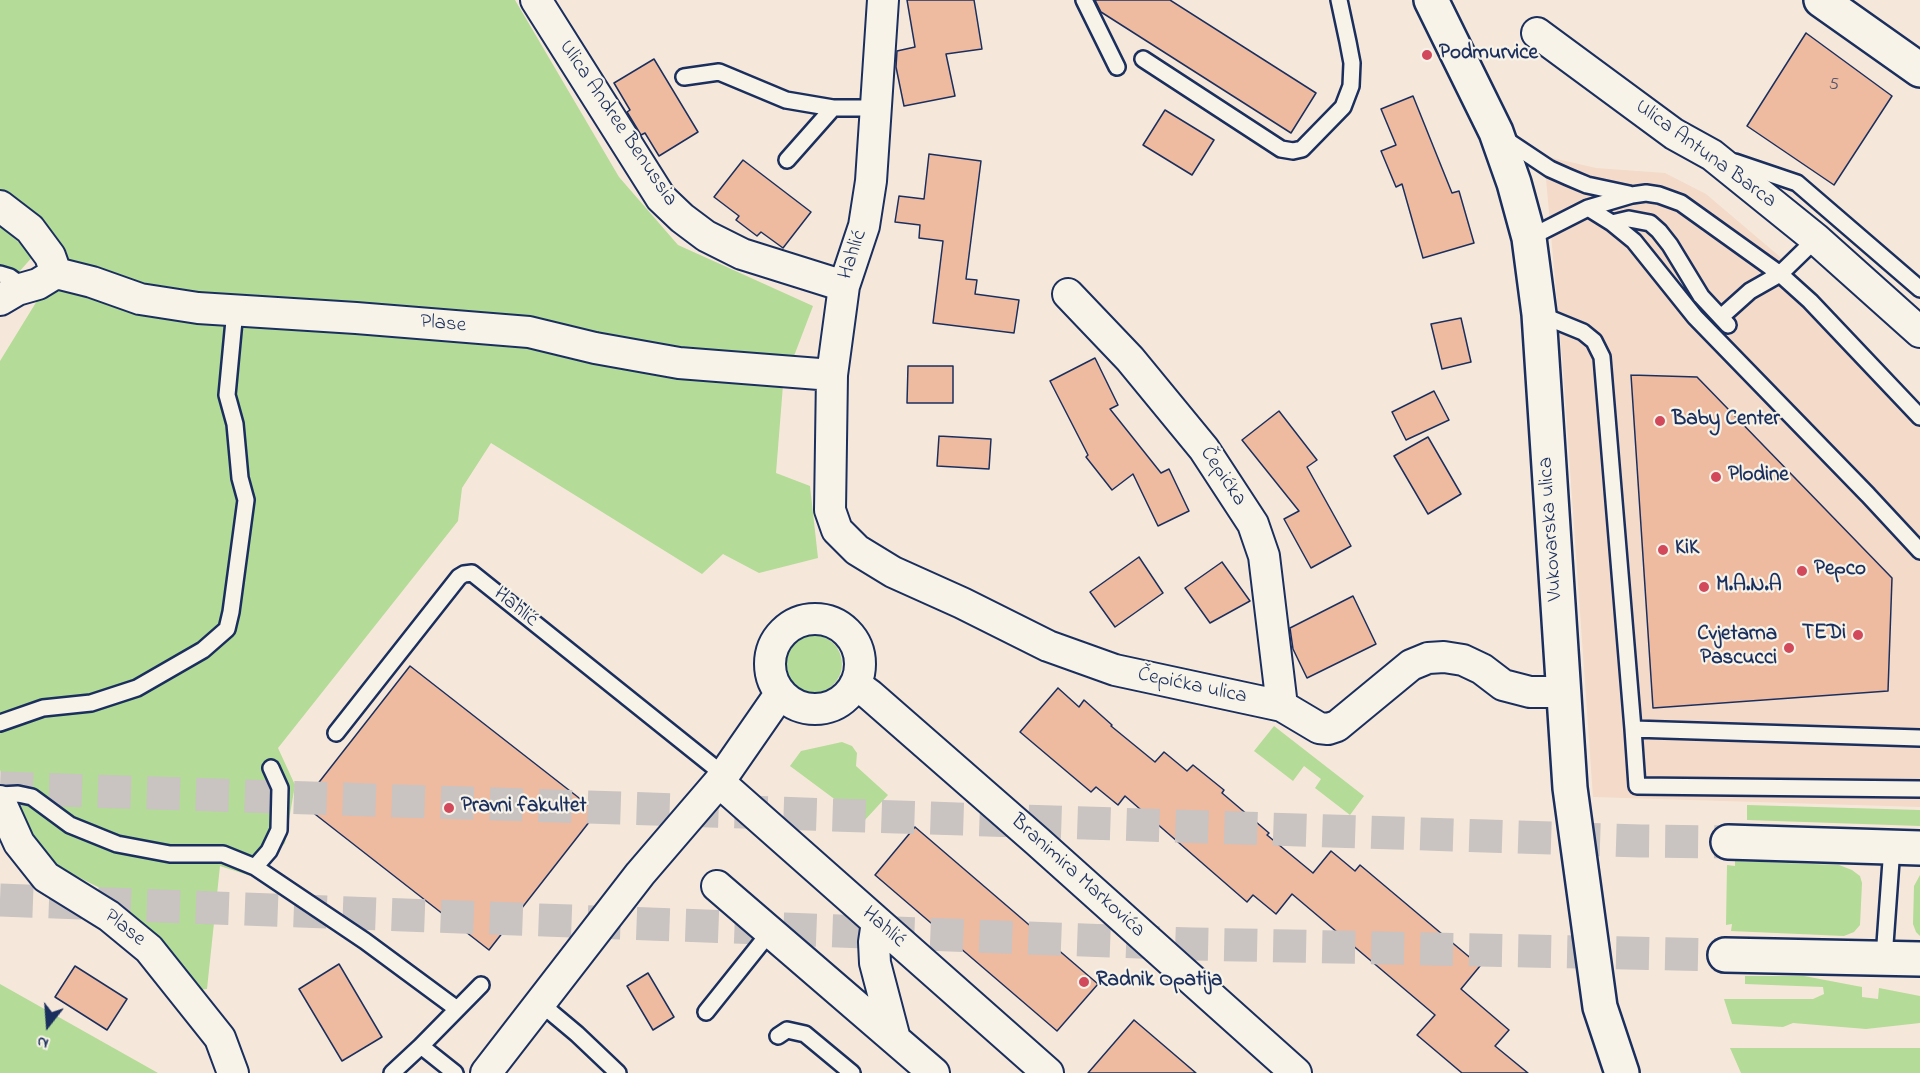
<!DOCTYPE html>
<html>
<head>
<meta charset="utf-8">
<style>
  body { margin:0 }
  #map { position:relative; width:1920px; height:1073px; overflow:hidden; background:#f5e8da; font-family:"Indie Flower",sans-serif }
  canvas { display:block }
  .north { position:absolute; left:18px; top:995px; width:60px; height:60px; -webkit-text-stroke:4px #f7f3e8; paint-order:stroke; rotate:197deg; font-size:16px; font-weight:700; line-height:24px; text-align:center; color:#1b2f5e }
  .north::after { content:''; display:block; margin:auto; width:21px; height:27px; background:#1b2f5e; clip-path:polygon(50% 0,100% 100%,50% 72%,0 100%) }
</style>
</head>
<body>
<div id="map">
<canvas width="1920" height="1073"></canvas>
<div class="north">N</div>
</div>
<script>
const g = document.querySelector('canvas').getContext('2d');
g.lineJoin = 'round';
function paint(path, color) {
  g.fillStyle = color;
  g.fill(path, 'evenodd');
}
function poly(rows) {
  const path = new Path2D();
  for (const r of rows) {
    if (r.length === 3) {
      path.moveTo(r[0] + r[2], r[1]);
      path.arc(r[0], r[1], r[2], 0, 2 * Math.PI);
      continue;
    }
    path.moveTo(r[0], r[1]);
    for (let i = 2; i < r.length; i += 2) path.lineTo(r[i], r[i + 1]);
  }
  return path;
}
function stroke(path, color, width, dash) {
  g.strokeStyle = color;
  g.lineWidth = width;
  g.lineCap = dash ? 'butt' : 'round';
  g.setLineDash(dash || []);
  g.stroke(path);
}
function drawText(font, color, halo, rows, align = 'center') {
  g.font = font + ' "Indie Flower",sans-serif';
  g.lineWidth = 4.5;
  g.setLineDash([]);
  g.textBaseline = 'middle';
  g.strokeStyle = halo;
  g.fillStyle = color;
  for (const [text, x, y, turn = 0] of rows) {
    g.save();
    g.translate(x, y);
    g.rotate((+turn || 0) * Math.PI / 180);
    g.textAlign = isNaN(turn) ? turn : align;
    if (halo) g.strokeText(text, 0, 0);
    g.fillText(text, 0, 0);
    g.restore();
  }
}
paint(poly([
  [1544,156,1596,168,1665,173,1706,194,1779,256,1920,405,1920,807,1593,797,1563,369]
]), '#f3dac9');
paint(poly([
  [0,0,515,0,619,177,678,245,813,306,783,385,776,473,810,486,818,558,759,573,723,554,702,574,491,443,462,488,458,521,278,748,295,785,285,843,254,877,220,866,207,989,198,990,194,981,159,939,110,893,56,866,18,816,0,770,0,361,67,252,0,195],
  [0,226,34,255,19,272,0,265],
  [813,664,29],
  [1274,726,1364,796,1350,815,1315,788,1321,779,1304,766,1293,781,1254,751],
  [842,742,852,746,857,753,856,766,888,795,864,821,790,766,801,751],
  [1747,805,1920,810,1920,826,1747,820],
  [1735,861,1839,865,1852,870,1860,876,1862,883,1860,925,1854,932,1844,936,1731,931,1732,924,1726,925,1727,865,1735,866],
  [1920,875,1920,936,1916,932,1913,924,1914,886],
  [1745,976,1804,976,1862,987,1862,997,1878,999,1879,988,1920,996,1920,1023,1866,1029,1793,1023,1783,1027,1732,1024,1724,999,1813,999,1824,994,1823,987,1745,984],
  [0,984,158,1073,0,1073],
  [1730,1048,1920,1048,1920,1073,1741,1073]
]), '#b4db97');
const building = poly([
  [907,0,974,0,982,49,946,54,955,96,904,106,896,67,897,51,915,47,907,0],
  [1095,0,1170,0,1316,93,1291,133,1101,12,1095,0],
  [1806,33,1892,96,1834,185,1747,126,1806,33],
  [654,59,698,132,659,156,645,133,641,135,627,112,630,110,614,83,654,59],
  [1413,96,1452,193,1459,191,1474,243,1423,258,1402,184,1396,187,1381,151,1396,145,1381,109,1413,96],
  [1165,110,1214,140,1192,175,1143,145,1165,110],
  [929,154,981,161,966,279,977,280,975,294,1019,300,1014,333,933,323,943,241,919,238,920,225,895,222,899,196,924,199,929,154],
  [743,160,811,212,783,248,761,232,757,236,736,220,739,216,714,197,743,160],
  [1461,318,1471,362,1442,369,1431,324,1461,318],
  [1095,358,1118,405,1110,409,1161,473,1169,469,1189,511,1158,526,1133,474,1112,490,1086,457,1088,455,1050,381,1095,358],
  [908,366,953,366,953,403,907,403,908,366],
  [1631,375,1697,377,1892,578,1888,691,1653,708,1631,375],
  [1434,391,1449,420,1406,440,1392,412,1434,391],
  [1279,411,1317,460,1307,467,1351,546,1311,568,1284,519,1299,511,1242,440,1279,411],
  [939,436,991,439,989,469,937,466,939,436],
  [1428,437,1461,494,1428,514,1394,456,1428,437],
  [1139,557,1163,593,1115,627,1090,592,1139,557],
  [1222,562,1250,601,1210,623,1185,588,1222,562],
  [1353,596,1376,644,1307,678,1293,649,1290,628,1353,596],
  [410,666,597,812,489,950,302,804,410,666],
  [1058,688,1079,707,1084,700,1112,725,1111,726,1155,762,1164,752,1187,771,1193,765,1224,790,1222,793,1269,833,1267,835,1313,873,1331,851,1355,871,1360,865,1480,966,1461,989,1509,1030,1495,1046,1528,1073,1462,1073,1417,1035,1435,1015,1292,894,1276,914,1253,895,1247,902,1125,796,1118,805,1096,787,1091,792,1020,732,1058,688],
  [915,827,1098,984,1057,1031,875,875,915,827],
  [339,964,382,1037,342,1061,299,989,339,964],
  [75,966,127,999,107,1030,55,997,75,966],
  [648,973,674,1017,653,1030,627,986,648,973],
  [1134,1020,1196,1073,1088,1073,1134,1020]
]);
paint(building, '#eebba0');
stroke(building, '#1b2f5e', 1.5);
stroke(poly([
  [0,788,1641,841,1728,842],
  [0,900,1192,944,1725,955]
]), '#c9c3c1', 33, [33, 16]);
const service = poly([
  [1084,0,1117,67],
  [1143,59,1281,149,1293,151,1302,149,1343,107,1351,86,1352,63,1348,42,1339,0],
  [684,77,719,72,786,100,833,108,875,108],
  [1502,137,1550,169,1568,177,1587,185,1629,194],
  [787,160,833,108],
  [1735,162,1797,183,1920,289],
  [1588,208,1612,223,1634,241,1695,317,1868,495,1920,551],
  [1612,223,1629,219,1650,223,1659,231,1670,245,1701,296,1728,325],
  [1529,238,1588,208,1632,195,1646,193,1659,195,1681,203,1780,274,1810,301,1920,417],
  [0,274,10,277,25,288],
  [1539,314,1583,332,1594,341,1602,357,1633,729,1920,738],
  [1721,317,1750,291,1780,274,1816,239],
  [0,723,43,708,91,703,137,688,203,650,227,629,231,612,246,500,240,478,235,424,227,395,235,310],
  [1633,729,1637,786,1920,789],
  [336,733,459,577,464,574,472,573,724,775],
  [0,795,18,794,32,797,70,825,117,844,170,854,223,854,255,867,365,941,457,1009],
  [255,867,269,851,279,830,280,788,271,768],
  [1884,958,1892,847],
  [540,1003,577,1034,618,1073],
  [706,1012,770,932],
  [778,1036,787,1030,805,1034,852,1073],
  [392,1073,421,1046],
  [455,1073,421,1046,481,985]
]);
const minor = poly([
  [536,0,661,198,682,218,706,236,742,254,844,286],
  [883,0,871,181,864,226,844,286,832,375,830,510,837,530,857,550,893,572,962,603,1048,646,1115,670,1282,706,1319,728,1328,729,1337,726,1411,665,1428,658,1444,657,1463,660,1482,669,1503,685,1530,692,1564,692],
  [1537,33,1674,134,1712,155,1816,239,1920,332],
  [0,206,30,229,50,256,56,273,92,282,140,299,198,308,356,318,529,332,595,348,679,363,832,375],
  [1068,294,1130,359,1204,449,1253,524,1264,556,1282,706],
  [0,300,17,290,38,284,56,273],
  [815,664,45],
  [855,684,870,695,1037,841,1296,1073],
  [719,782,1048,1073],
  [0,801,19,843,46,877,109,916,149,949,220,1038,233,1073],
  [717,886,934,1073],
  [877,922,874,942,875,963,895,1039],
  [486,1073,640,874,719,782,780,694]
]);
const secondary = poly([
  [1431,0,1496,132,1514,183,1529,238,1539,314,1570,788,1600,1007,1622,1073],
  [1821,0,1920,70]
]);
const trunk = poly([
  [1728,842,1920,848],
  [1725,955,1920,959]
]);
stroke(service, '#1b2f5e', 20);
stroke(minor, '#1b2f5e', 34);
stroke(secondary, '#1b2f5e', 38);
stroke(trunk, '#1b2f5e', 38);
stroke(service, '#f7f3e8', 15);
stroke(minor, '#f7f3e8', 30);
stroke(secondary, '#f7f3e8', 33);
stroke(trunk, '#f7f3e8', 33);
for (const [x, y, r, color] of [
  [1427,55,6,"#d1495b"],
  [1660,421,6,"#d1495b"],
  [1716,477,6,"#d1495b"],
  [1663,550,6,"#d1495b"],
  [1802,571,6,"#d1495b"],
  [1704,587,6,"#d1495b"],
  [1858,635,6,"#d1495b"],
  [1789,648,6,"#d1495b"],
  [449,808,6,"#d1495b"],
  [1084,982,6,"#d1495b"]
]) {
  const dot = new Path2D();
  dot.arc(x, y, r, 0, 2 * Math.PI);
  g.fillStyle = color;
  g.fill(dot);
  stroke(dot, '#f7f3e8', 2);
}
drawText('18px', '#50526e', null, [
  ["5",1834,86]
]);
drawText('bold 21px', '#1b2f5e', '#f7f3e8', [
  ["Podmurvice",1439,55],
  ["Baby Center",1672,421],
  ["Plodine",1728,477],
  ["KiK",1675,550],
  ["Pepco",1814,571],
  ["M.A.N.A",1716,587],
  ["TEDi",1846,635,"right"],
  ["Cvjetarna",1777,636,"right"],
  ["Pascucci",1777,660,"right"],
  ["Pravni fakultet",461,808],
  ["Radnik Opatija",1096,982]
], 'left');
drawText('21px', '#1b2f5e', '#f7f3e8', [
  ["Ulica Andree Benussia",617,124,56],
  ["Ulica Antuna Barca",1705,155,36],
  ["Hahlić",854,255,-72],
  ["Plase",443,325,5],
  ["Čepićka",1222,477,56],
  ["Vukovarska ulica",1552,529,-94],
  ["Hahlić",515,608,39],
  ["Čepićka ulica",1192,687,12],
  ["Branimira Markovića",1077,877,42],
  ["Hahlić",883,928,41],
  ["Plase",124,929,38]
]);
</script>
</body>
</html>
